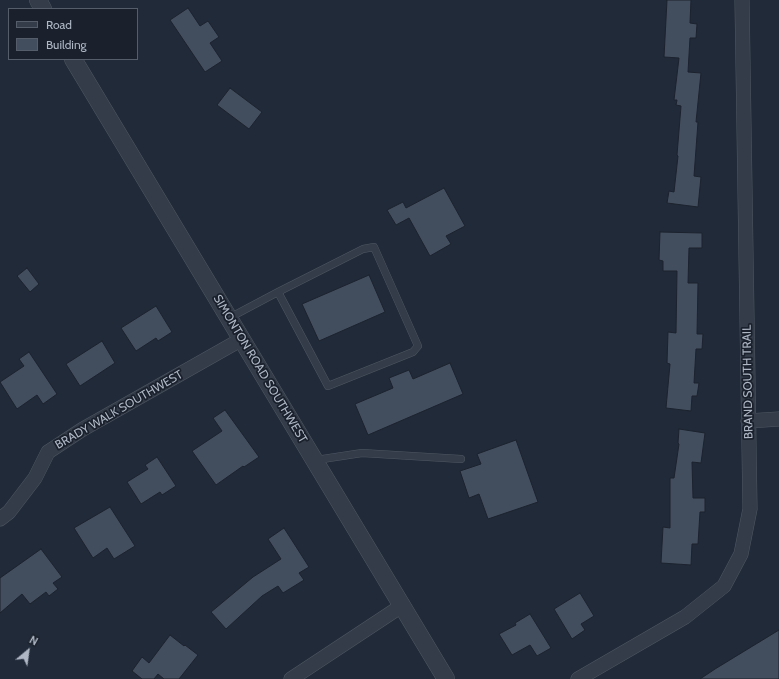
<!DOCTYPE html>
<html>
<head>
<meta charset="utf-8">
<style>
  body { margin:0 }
  #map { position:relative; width:779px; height:679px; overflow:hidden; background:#212a38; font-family:Cabin,sans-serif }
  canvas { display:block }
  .legend { position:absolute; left:8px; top:8px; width:130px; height:52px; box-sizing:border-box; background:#1a212d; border:1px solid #565d6a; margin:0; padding:5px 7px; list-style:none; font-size:12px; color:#afb7c5 }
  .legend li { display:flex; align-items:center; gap:8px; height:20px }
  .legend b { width:20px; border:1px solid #565d6a }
  .north { position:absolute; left:8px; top:631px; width:40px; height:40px; -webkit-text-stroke:3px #1a212d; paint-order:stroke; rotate:29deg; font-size:11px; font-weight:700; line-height:16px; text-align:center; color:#afb7c5 }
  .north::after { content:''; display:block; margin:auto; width:14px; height:18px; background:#afb7c5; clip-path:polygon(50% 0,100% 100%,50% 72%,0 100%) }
</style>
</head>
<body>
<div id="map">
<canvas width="779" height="679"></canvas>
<ul class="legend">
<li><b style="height:5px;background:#343c49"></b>Road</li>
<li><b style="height:11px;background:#424d5d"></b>Building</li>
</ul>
<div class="north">N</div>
</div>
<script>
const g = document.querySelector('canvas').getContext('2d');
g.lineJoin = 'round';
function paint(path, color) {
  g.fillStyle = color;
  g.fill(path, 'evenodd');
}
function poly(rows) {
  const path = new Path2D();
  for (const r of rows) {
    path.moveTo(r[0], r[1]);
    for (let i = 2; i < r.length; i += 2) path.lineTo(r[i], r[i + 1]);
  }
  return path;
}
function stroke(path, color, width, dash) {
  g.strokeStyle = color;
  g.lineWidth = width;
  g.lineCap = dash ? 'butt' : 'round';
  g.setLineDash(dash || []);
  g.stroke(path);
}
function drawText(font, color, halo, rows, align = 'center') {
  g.font = font + ' Cabin,sans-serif';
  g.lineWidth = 3.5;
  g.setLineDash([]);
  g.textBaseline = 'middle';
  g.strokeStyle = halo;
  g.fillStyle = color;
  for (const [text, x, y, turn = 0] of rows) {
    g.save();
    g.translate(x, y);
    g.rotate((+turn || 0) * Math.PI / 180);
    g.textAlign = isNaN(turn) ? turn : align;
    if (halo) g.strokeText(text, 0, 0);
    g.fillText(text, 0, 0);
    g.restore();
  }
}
const building = poly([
  [667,0,691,0,690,23,697,24,696,38,690,38,688,72,701,73,696,122,698,122,694,176,701,177,698,207,667,203,669,191,674,192,678,156,677,155,681,106,676,105,677,100,674,100,679,58,664,57,667,0],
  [188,8,200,26,208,21,219,37,210,43,222,61,205,72,170,20,188,8],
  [230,88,262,112,249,129,217,105,230,88],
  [444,188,465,226,446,236,451,244,430,256,409,218,396,225,387,210,403,202,406,208,444,188],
  [660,232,702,233,702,248,689,248,688,283,698,283,697,334,703,334,702,349,696,349,694,383,699,383,697,396,692,396,691,411,666,408,670,364,667,363,668,332,676,333,677,271,663,271,663,261,659,260,660,232],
  [27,268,39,284,30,292,17,276,27,268],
  [369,275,385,312,319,341,302,304,369,275],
  [156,306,172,332,158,341,156,338,136,351,121,328,156,306],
  [102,341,115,363,80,386,66,364,102,341],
  [29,352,57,394,43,404,37,395,17,409,0,382,24,366,19,359,29,352],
  [450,363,463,394,368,435,355,404,393,388,389,378,409,370,413,379,450,363],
  [225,410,259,457,244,467,243,466,216,485,192,451,222,431,213,418,225,410],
  [679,429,705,433,701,463,692,462,693,498,705,498,705,512,700,512,698,544,692,544,691,565,661,563,663,527,670,528,670,478,674,478,679,444,678,443,679,429],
  [516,440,538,502,488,519,479,494,469,498,460,471,481,464,477,454,516,440],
  [157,457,176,486,162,495,160,492,141,504,127,482,148,469,145,465,157,457],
  [110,507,135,546,114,559,107,548,93,558,74,528,110,507],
  [284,528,309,567,299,573,304,580,283,593,278,586,262,596,226,629,211,612,253,577,281,559,268,539,284,528],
  [41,549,62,577,53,583,58,589,49,596,46,592,30,604,22,594,0,613,0,578,41,549],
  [580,593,594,616,581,624,585,630,572,639,554,609,580,593],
  [530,614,551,648,537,656,530,645,512,655,499,634,516,625,515,623,530,614],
  [779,630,779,679,700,679,715,669,779,630],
  [170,635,184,646,185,645,198,655,179,679,164,679,158,674,154,679,142,679,132,671,142,657,149,663,170,635]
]);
paint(building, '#424d5d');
stroke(building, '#1c232f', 1);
const service = poly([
  [229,318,278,292,363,249,374,247,418,346,413,352,328,386,278,292],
  [316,460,362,453,461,459]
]);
const minor = poly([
  [748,421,779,419],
  [0,519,9,512,35,478,48,452,83,429,242,339],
  [291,679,403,605],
  [578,679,685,617,724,586,741,554,750,509,742,0]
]);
const tertiary = poly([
  [38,0,43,9],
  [73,59,446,679]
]);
stroke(service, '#4f5763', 8);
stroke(minor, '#4f5763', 15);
stroke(tertiary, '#4f5763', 18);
stroke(service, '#343c49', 7);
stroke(minor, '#343c49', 14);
stroke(tertiary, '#343c49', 17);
drawText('12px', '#afb7c5', '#1a212d', [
  ["SIMONTON ROAD SOUTHWEST",260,369,59],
  ["BRAND SOUTH TRAIL",748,382,-91],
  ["BRADY WALK SOUTHWEST",119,410,-30]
]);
</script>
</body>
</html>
